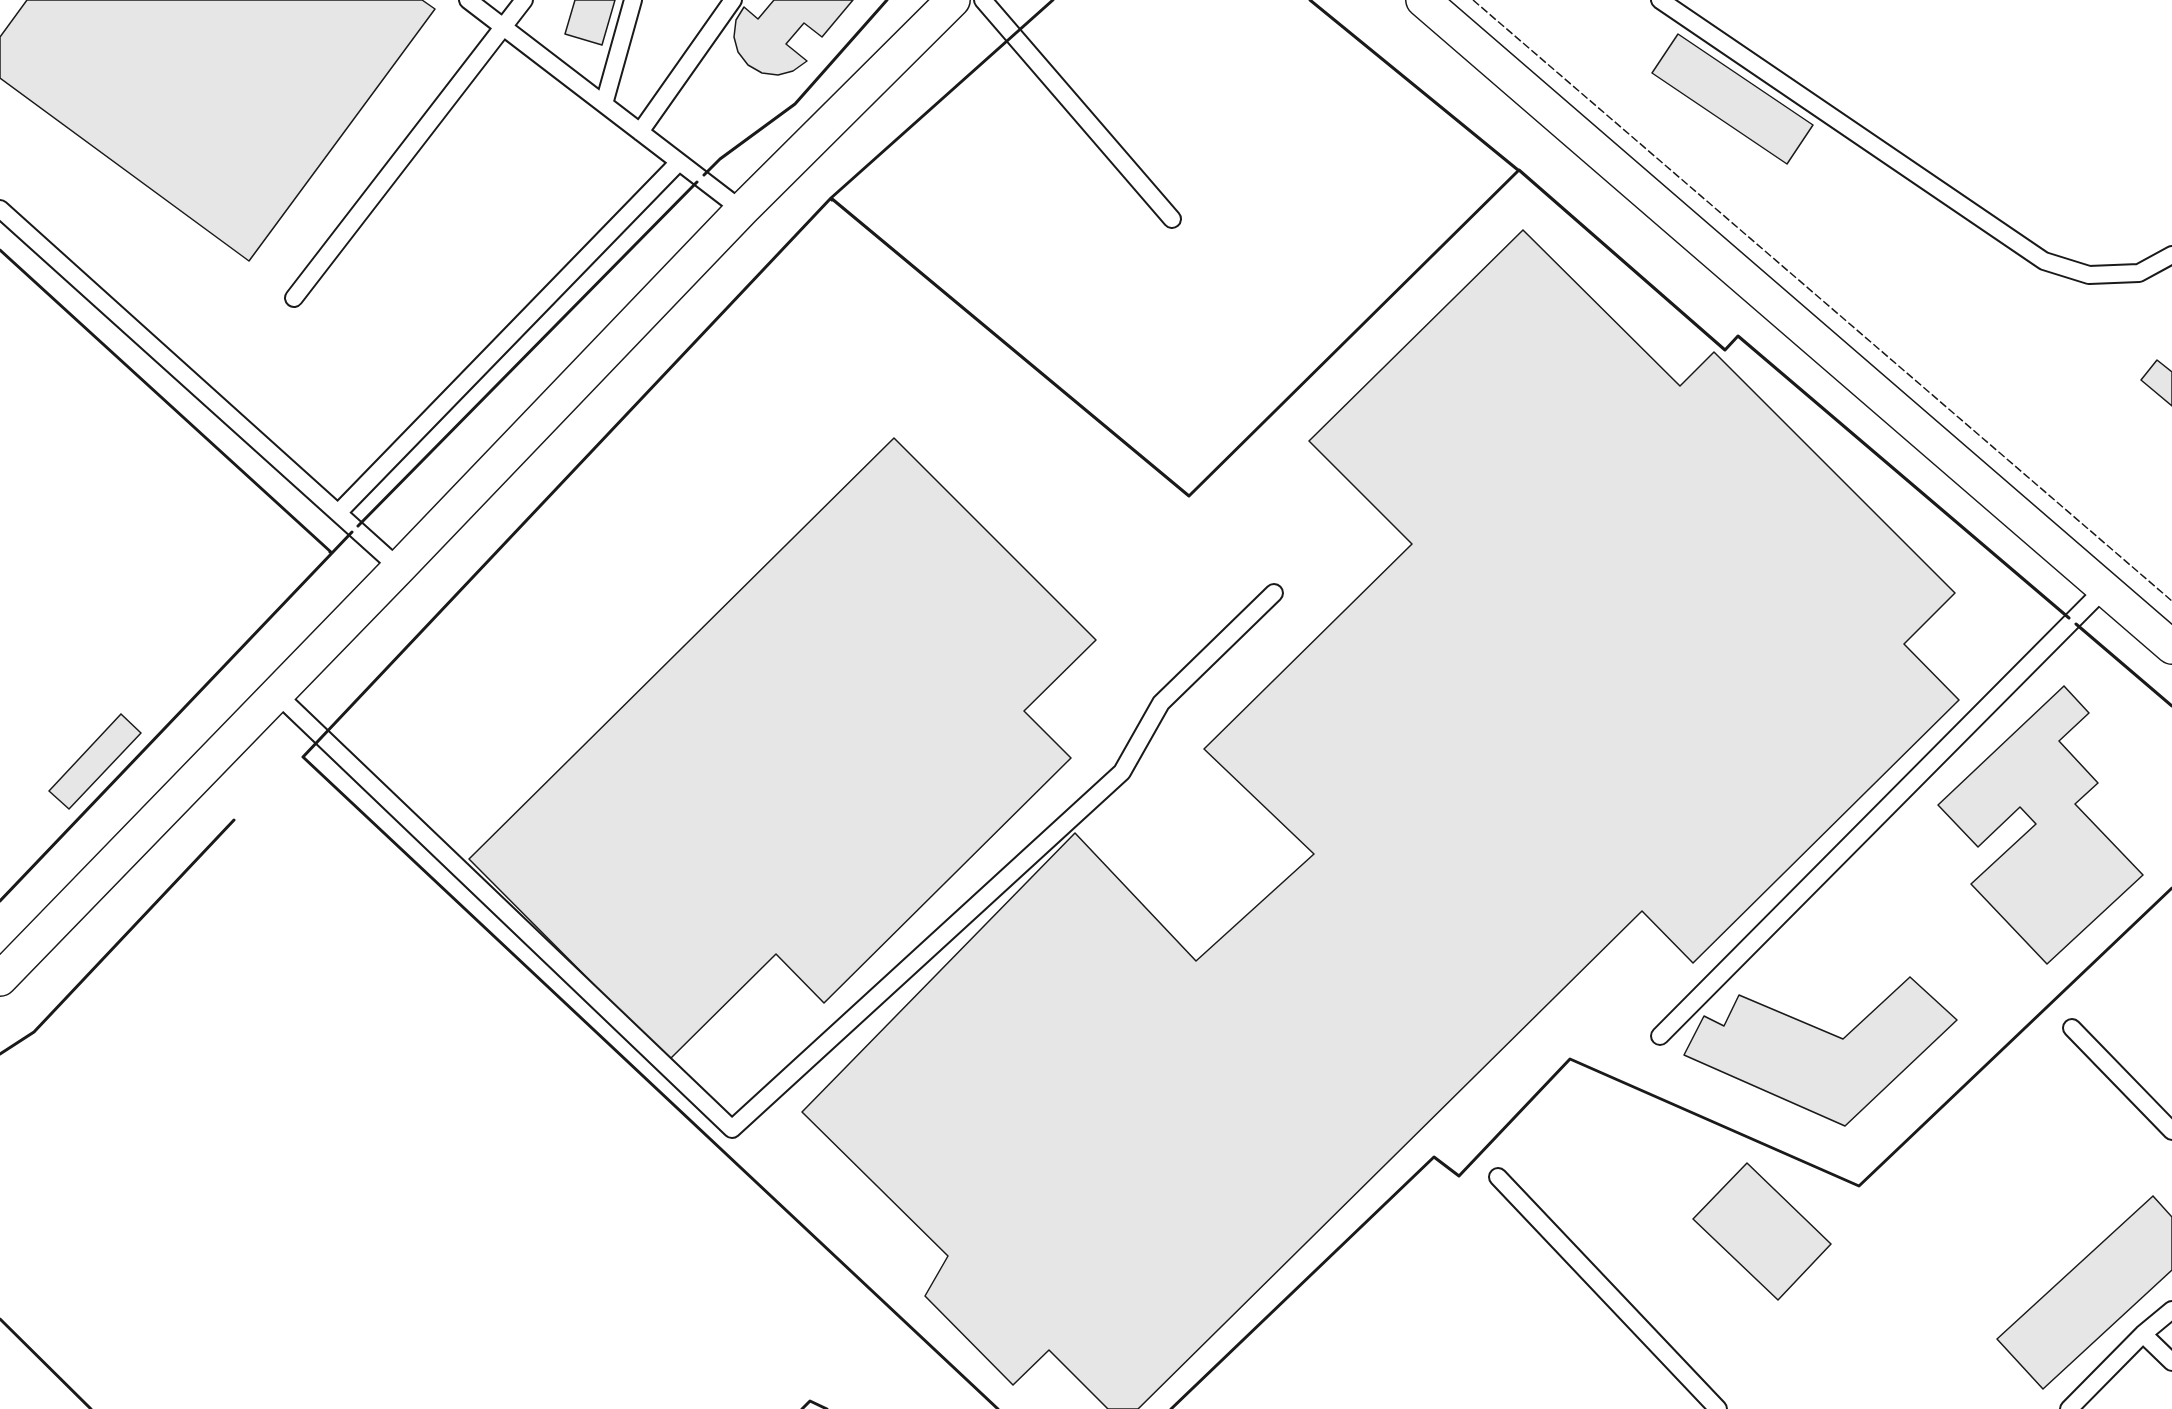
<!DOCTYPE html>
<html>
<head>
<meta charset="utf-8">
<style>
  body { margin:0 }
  canvas { display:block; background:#fff }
</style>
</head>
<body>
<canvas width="2172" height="1409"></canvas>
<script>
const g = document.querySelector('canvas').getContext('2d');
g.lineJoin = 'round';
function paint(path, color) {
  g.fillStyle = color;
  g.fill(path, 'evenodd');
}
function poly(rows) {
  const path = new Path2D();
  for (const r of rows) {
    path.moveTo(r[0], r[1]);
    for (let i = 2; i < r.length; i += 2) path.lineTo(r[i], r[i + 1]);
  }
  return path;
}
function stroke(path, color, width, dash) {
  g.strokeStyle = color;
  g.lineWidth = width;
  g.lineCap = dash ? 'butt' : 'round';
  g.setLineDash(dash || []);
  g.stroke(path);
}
const building = poly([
  [27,0,422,0,435,9,249,261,0,78,0,37,27,0],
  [575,0,615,0,602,45,565,34,575,0],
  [774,0,853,0,822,37,804,23,786,44,807,61,793,71,778,75,762,73,748,65,738,52,734,37,736,20,744,7,758,19,774,0],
  [1678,34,1813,125,1787,164,1652,73,1678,34],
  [1523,230,1680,386,1714,352,1955,593,1904,644,1959,700,1693,963,1642,911,1138,1409,1108,1409,1049,1350,1013,1385,925,1296,948,1256,802,1112,1075,833,1196,961,1314,854,1204,749,1412,544,1309,441,1523,230],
  [2157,360,2172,372,2172,406,2141,380,2157,360],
  [894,438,1096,640,1024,711,1071,758,824,1003,776,954,669,1060,469,859,894,438],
  [2064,686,2089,713,2059,741,2098,783,2075,804,2143,875,2047,964,1971,884,2036,824,2020,807,1978,847,1938,805,2064,686],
  [121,714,141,733,69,809,49,791,121,714],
  [1910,977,1957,1020,1845,1126,1684,1055,1704,1016,1724,1026,1739,995,1843,1039,1910,977],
  [1747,1163,1831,1244,1778,1300,1693,1219,1747,1163],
  [2153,1196,2172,1217,2172,1270,2043,1389,1997,1339,2153,1196]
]);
paint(building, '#e6e6e6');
stroke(building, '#1a1a1a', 1.5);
const service = poly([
  [468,0,742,210],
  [983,0,1172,219],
  [1660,0,2044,261,2089,275,2139,273,2172,255],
  [604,104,633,0],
  [640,132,733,0],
  [0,209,399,568],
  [294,298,524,0],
  [338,513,679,162],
  [277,694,732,1129,1122,772,1161,703,1274,593],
  [2072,1028,2172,1131],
  [1660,1036,2104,589],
  [1498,1177,1718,1409],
  [2143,1334,2172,1362],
  [2069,1409,2143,1334,2172,1310]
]);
const minor = poly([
  [1423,0,2172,647],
  [0,979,399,568,742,210,953,0]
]);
stroke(service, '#1a1a1a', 20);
stroke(minor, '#1a1a1a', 36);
stroke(service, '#fff', 16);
stroke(minor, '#fff', 33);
stroke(poly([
  [1473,0,2172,601]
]), '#1a1a1a', 1.5, [8, 3]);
stroke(poly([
  [1310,0,1518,170],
  [704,175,720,159,795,104,887,0],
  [832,200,831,198,1053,0],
  [0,250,332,553,352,532],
  [358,526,697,182],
  [2076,624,2172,706],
  [0,901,332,553,330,552],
  [0,1054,34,1032,234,820],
  [0,1319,91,1409],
  [802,1409,810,1401,827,1409],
  [998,1409,303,757,831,198,1189,496,1519,170,1725,350,1738,336,2069,618],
  [1171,1409,1434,1157,1459,1176,1570,1059,1859,1186,2172,888]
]), '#1a1a1a', 3);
</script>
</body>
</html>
